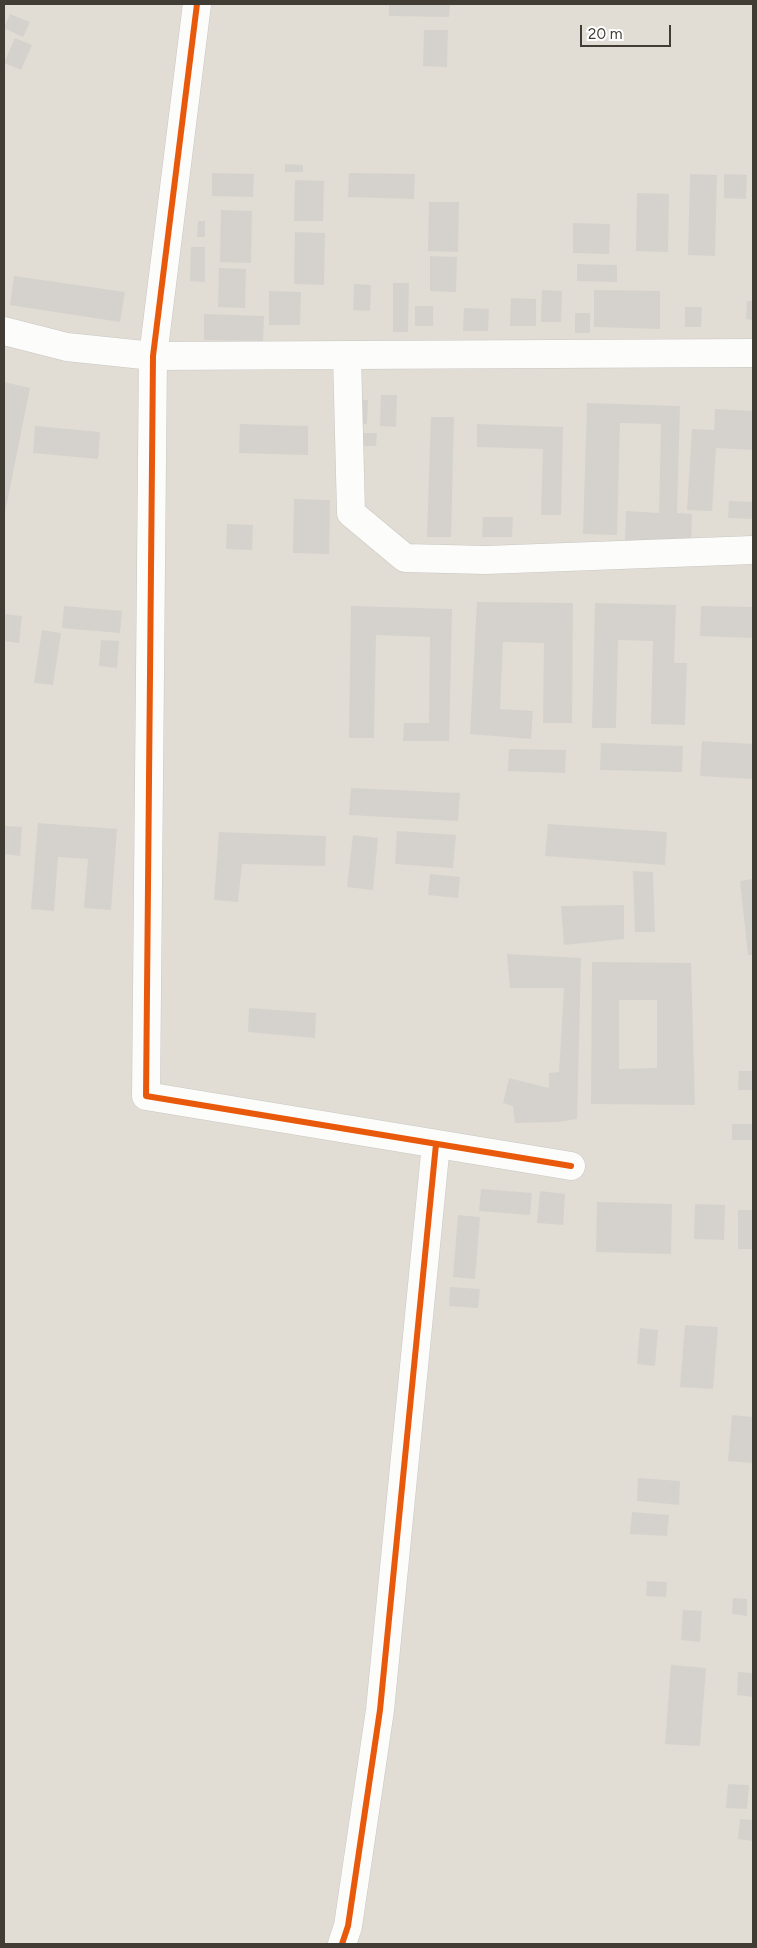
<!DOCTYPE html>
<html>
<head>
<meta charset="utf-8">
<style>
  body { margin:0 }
  #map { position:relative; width:757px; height:1948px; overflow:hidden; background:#edebe6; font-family:Figtree,sans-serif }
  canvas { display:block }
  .frame { position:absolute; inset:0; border:5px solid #413c34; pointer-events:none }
  .scale { position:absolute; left:580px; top:25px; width:91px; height:22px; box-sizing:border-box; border:2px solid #413c34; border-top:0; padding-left:6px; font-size:15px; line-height:18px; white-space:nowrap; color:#413c34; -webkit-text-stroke:4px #fff; paint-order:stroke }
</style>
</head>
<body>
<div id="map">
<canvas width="757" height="1948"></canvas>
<div class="frame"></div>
<div class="scale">20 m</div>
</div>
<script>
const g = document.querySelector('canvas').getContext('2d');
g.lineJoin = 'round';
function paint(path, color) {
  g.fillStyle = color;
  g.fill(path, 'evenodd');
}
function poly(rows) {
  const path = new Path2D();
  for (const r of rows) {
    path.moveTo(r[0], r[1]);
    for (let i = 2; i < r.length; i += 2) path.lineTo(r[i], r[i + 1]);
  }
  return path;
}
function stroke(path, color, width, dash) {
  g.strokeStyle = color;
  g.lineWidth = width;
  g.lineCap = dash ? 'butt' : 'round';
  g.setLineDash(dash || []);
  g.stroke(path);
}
paint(poly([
  [4,4,753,4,753,1944,4,1944]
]), '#e1ddd4');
paint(poly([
  [389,4,450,4,449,17,389,16],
  [10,14,30,22,23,37,4,28],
  [424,30,448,30,447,67,423,66],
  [15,38,32,45,21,70,4,63],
  [285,164,303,165,303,172,285,172],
  [212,173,254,174,253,197,212,196],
  [349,173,415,174,414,199,348,197],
  [690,174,717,175,715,256,688,255],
  [724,174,747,175,746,199,724,198],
  [295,180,324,181,323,221,294,221],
  [637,193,669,194,668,252,636,251],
  [429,202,459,202,458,252,428,251],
  [221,210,252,211,251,263,220,262],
  [198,221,205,221,205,237,197,237],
  [573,223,610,224,609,254,573,253],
  [295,232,325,233,324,285,294,284],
  [191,247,205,247,205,282,190,281],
  [430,256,457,257,456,292,430,291],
  [577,264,617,265,617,282,577,281],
  [219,268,246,269,245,308,218,307],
  [14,276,125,292,120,322,10,305],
  [393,283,409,283,408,332,393,332],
  [354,284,371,285,370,311,353,310],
  [542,290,562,291,561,322,541,322],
  [594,290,660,291,660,329,594,327],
  [269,291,301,292,300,325,269,325],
  [511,298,536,299,536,326,510,326],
  [747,301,753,301,753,320,746,319],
  [415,306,433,306,433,326,415,326],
  [685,307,702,307,701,327,685,327],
  [464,308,489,309,488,331,463,331],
  [575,313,590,313,590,333,575,333],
  [204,314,264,316,263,341,204,340],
  [4,382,30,388,5,513,4,513],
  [381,395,397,395,396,427,380,426],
  [356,400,368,400,367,424,355,424],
  [587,403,680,406,677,513,692,514,691,543,625,541,626,511,659,513,661,424,620,423,617,535,583,534],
  [715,409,753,411,753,450,716,448,712,511,687,510,692,429,714,430],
  [431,417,454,417,451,537,427,537],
  [240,424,308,426,308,455,239,453],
  [477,424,563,427,561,515,541,515,543,449,477,447],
  [35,426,100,432,98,459,33,453],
  [361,433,377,433,376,446,361,446],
  [294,499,330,500,329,554,293,553],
  [729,501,753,502,753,519,728,518],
  [483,517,513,517,512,537,482,537],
  [227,524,253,525,252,550,226,549],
  [477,602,573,603,572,723,543,723,544,643,503,642,500,709,533,711,531,739,470,734],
  [595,603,676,605,674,663,687,663,685,725,651,724,653,641,618,640,616,728,592,728],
  [64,606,122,611,120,633,62,628],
  [351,606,452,609,449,741,403,741,404,723,429,723,430,637,376,635,374,738,349,738],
  [701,606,753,607,753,638,700,636],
  [4,614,22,616,19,643,4,641],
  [42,630,61,633,53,685,34,683],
  [101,640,119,641,117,668,99,666],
  [702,741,753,744,753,779,700,776],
  [601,743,683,746,682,772,600,770],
  [509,749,566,750,565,773,508,771],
  [351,788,460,793,458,821,349,815],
  [38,823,117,829,111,910,84,908,88,859,58,857,54,911,31,909],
  [548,824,667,832,665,865,545,856],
  [4,826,22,827,20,856,4,854],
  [397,831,456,835,453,868,395,864],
  [219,832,326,836,325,866,242,864,238,902,214,900],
  [353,835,378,838,373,890,347,887],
  [633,871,653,872,655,932,635,932],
  [430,874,460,877,458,898,428,895],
  [753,879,753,955,748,955,740,881],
  [624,905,624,939,564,945,561,906],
  [507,954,581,958,577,1119,558,1122,515,1123,513,1106,503,1103,509,1078,549,1088,549,1073,559,1072,564,988,510,988],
  [592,962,691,963,695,1105,591,1104],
  [619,1000,657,1000,657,1068,619,1069],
  [249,1008,316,1013,315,1038,248,1032],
  [739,1071,753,1071,753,1090,738,1090],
  [732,1124,753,1124,753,1140,732,1140],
  [481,1189,532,1193,530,1215,479,1211],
  [540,1191,565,1194,563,1225,537,1223],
  [597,1202,672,1204,671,1254,596,1252],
  [695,1204,725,1205,724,1240,694,1239],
  [738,1210,753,1210,753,1249,738,1249],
  [458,1215,480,1217,475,1279,453,1277],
  [450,1287,480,1289,478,1308,449,1306],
  [685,1325,718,1327,713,1389,680,1387],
  [640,1328,658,1330,655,1366,637,1364],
  [732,1415,753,1417,753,1463,728,1461],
  [638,1478,680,1481,679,1505,637,1501],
  [632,1512,669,1515,667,1536,630,1534],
  [647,1581,667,1582,666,1597,646,1596],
  [733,1598,747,1599,747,1616,732,1614],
  [683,1610,702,1611,700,1642,681,1640],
  [671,1665,706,1668,700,1746,665,1744],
  [738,1672,753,1673,753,1697,737,1695],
  [728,1784,749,1785,747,1809,726,1808],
  [740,1819,753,1820,753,1841,738,1839]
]), '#d5d2cd');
const minor = poly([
  [197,4,153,356,146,1096,571,1166],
  [4,331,67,347,153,356,753,353],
  [347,355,351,513,405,558,486,560,753,550],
  [342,1944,348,1926,380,1710,436,1144]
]);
stroke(minor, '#c9c7c2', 29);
stroke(minor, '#fcfcfb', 28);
stroke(poly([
  [197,4,153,356,146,1096,571,1166],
  [342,1944,348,1926,380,1710,436,1144]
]), '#e8590c', 6);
</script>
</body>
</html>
